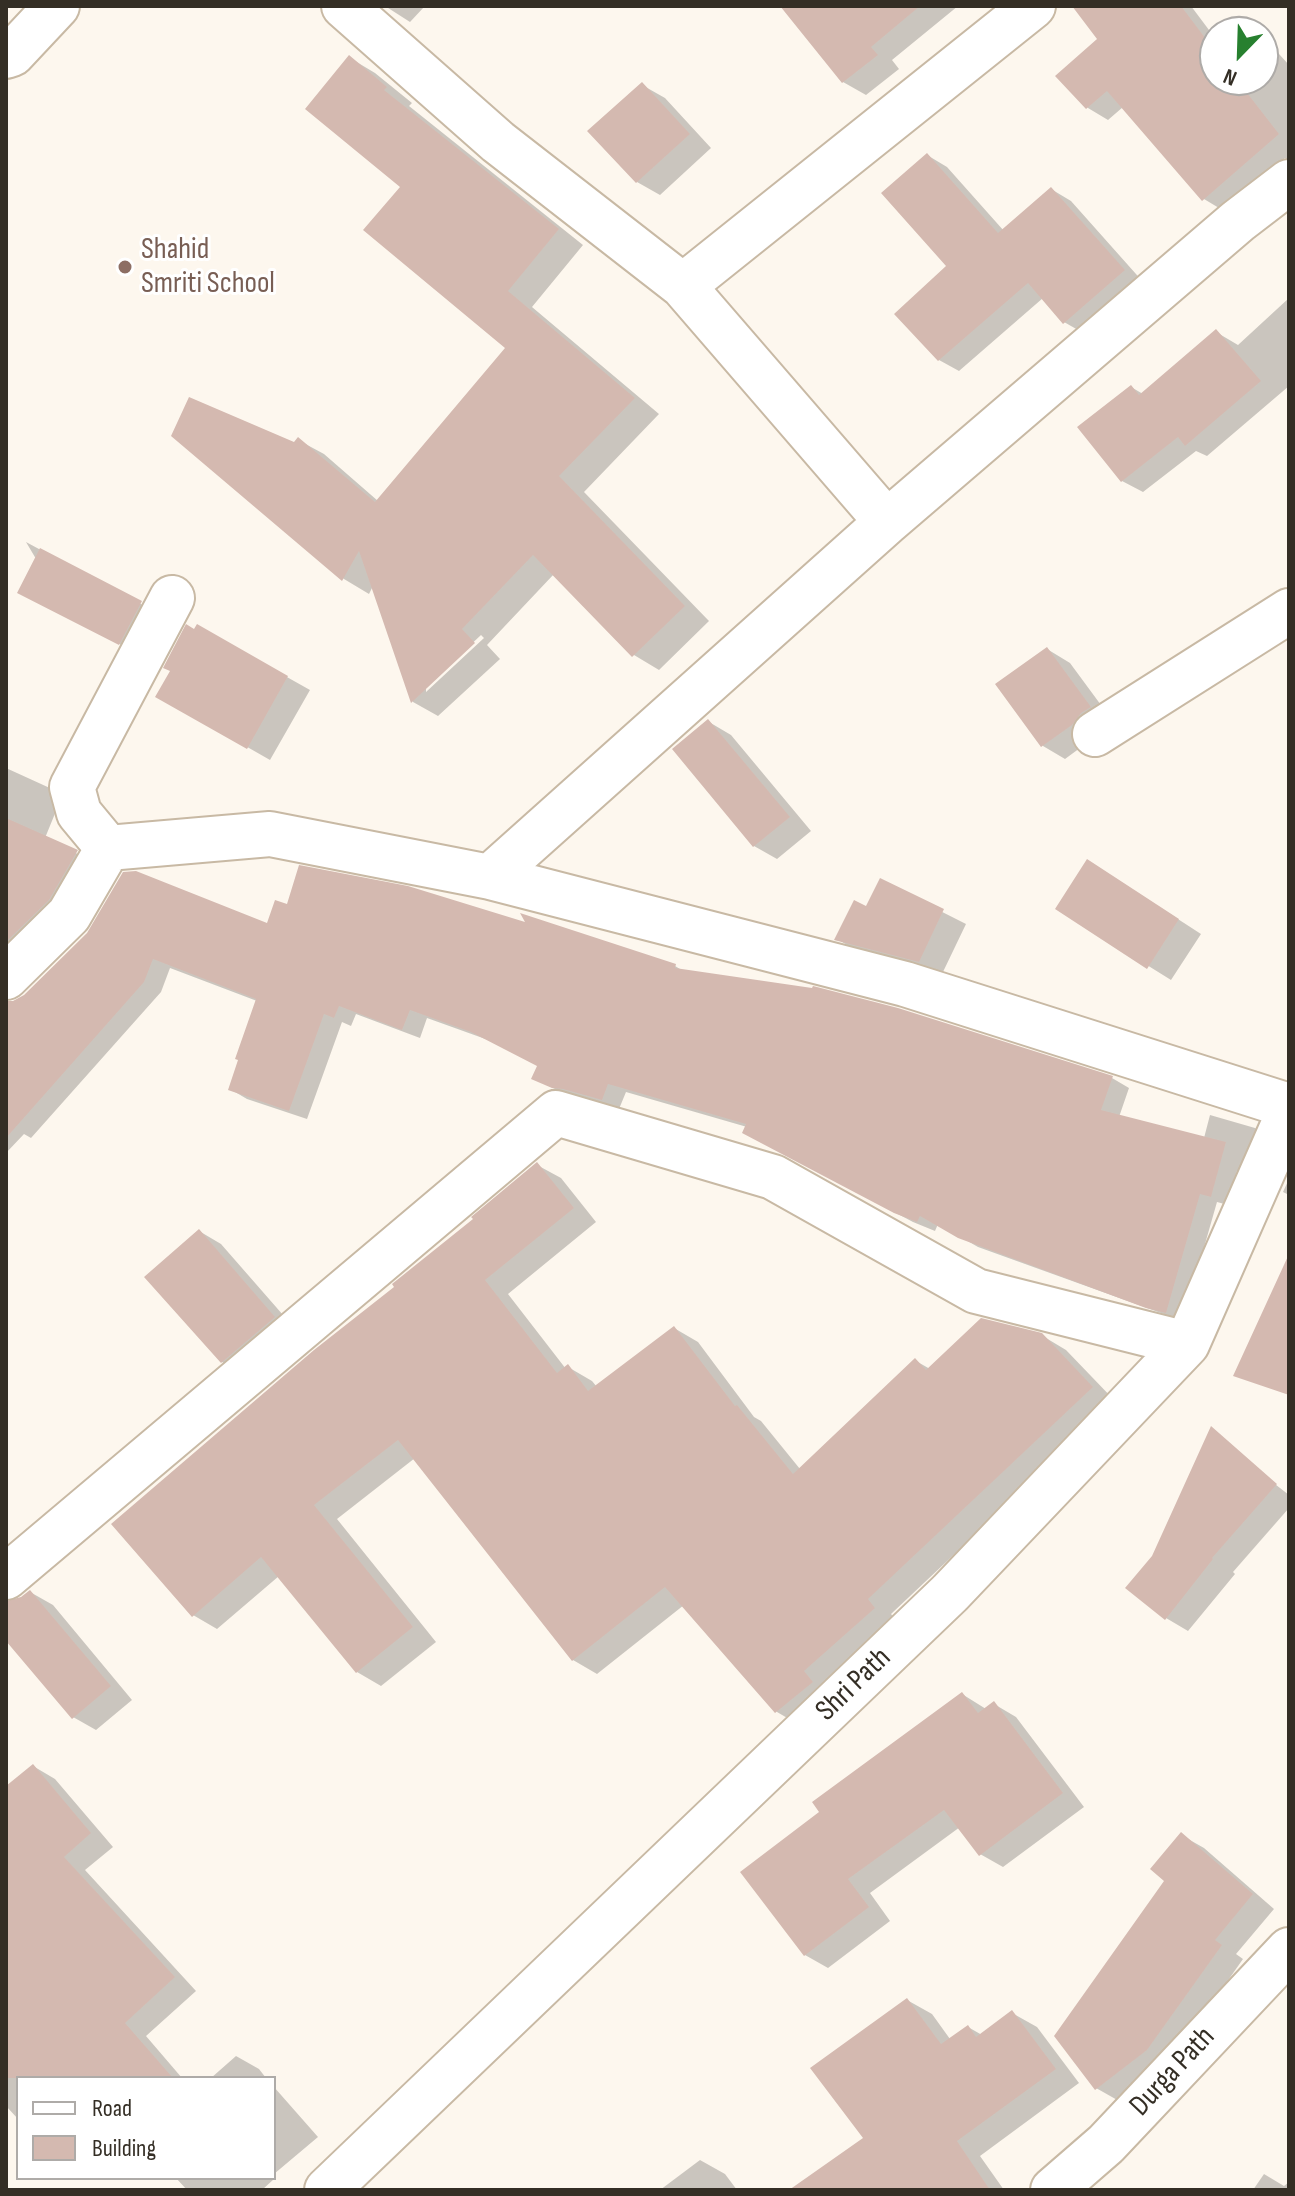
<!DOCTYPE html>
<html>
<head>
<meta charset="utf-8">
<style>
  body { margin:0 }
  #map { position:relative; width:1295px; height:2196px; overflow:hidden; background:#fdf7ee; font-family:"Sofia Sans Condensed",sans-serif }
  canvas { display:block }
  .frame { position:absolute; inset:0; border:8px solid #342e25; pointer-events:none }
  .legend { position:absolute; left:16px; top:2076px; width:260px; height:104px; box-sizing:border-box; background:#fff; border:2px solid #aeaba8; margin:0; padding:10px 14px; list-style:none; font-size:24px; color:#342e25 }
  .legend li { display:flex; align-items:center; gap:16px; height:40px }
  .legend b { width:40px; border:2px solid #aeaba8 }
  .north { position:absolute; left:1199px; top:16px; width:80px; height:80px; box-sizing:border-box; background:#fff; border:2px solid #aeaba8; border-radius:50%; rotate:203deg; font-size:22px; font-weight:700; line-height:32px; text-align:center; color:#342e25 }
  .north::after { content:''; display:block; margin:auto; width:28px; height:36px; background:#27802f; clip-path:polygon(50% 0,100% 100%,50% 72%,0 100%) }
</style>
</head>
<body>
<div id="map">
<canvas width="1295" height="2196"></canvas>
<div class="frame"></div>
<ul class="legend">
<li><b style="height:10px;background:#fff"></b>Road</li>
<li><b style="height:22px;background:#d4b9b0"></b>Building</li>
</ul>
<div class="north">N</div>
</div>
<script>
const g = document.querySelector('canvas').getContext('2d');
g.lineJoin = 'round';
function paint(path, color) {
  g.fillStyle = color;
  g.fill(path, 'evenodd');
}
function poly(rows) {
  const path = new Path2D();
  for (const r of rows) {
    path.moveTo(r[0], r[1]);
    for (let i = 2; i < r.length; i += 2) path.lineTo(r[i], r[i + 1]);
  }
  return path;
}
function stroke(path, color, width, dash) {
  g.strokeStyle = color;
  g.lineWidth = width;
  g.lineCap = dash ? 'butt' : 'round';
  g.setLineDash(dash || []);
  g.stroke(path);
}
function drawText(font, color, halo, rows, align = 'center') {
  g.font = font + ' "Sofia Sans Condensed",sans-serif';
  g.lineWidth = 6;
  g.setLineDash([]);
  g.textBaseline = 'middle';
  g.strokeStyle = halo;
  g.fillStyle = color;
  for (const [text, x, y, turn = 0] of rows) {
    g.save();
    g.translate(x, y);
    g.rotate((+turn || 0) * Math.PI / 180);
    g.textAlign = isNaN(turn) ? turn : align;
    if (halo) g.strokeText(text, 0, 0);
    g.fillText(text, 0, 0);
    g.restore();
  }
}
paint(poly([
  [385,6,425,6,410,22],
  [783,6,958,6,892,60,899,69,866,95,843,82],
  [1075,6,1191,6,1215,38,1215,80,1263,80,1263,40,1270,44,1289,65,1289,161,1285,158,1224,211,1204,199,1123,107,1108,120,1088,108,1058,76,1100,39],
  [350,58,375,73,412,103,409,106,583,245,532,307,659,414,584,492,709,621,659,670,634,655,554,574,487,645,500,659,438,716,413,702,373,586,369,594,344,579,174,436,294,444,298,440,324,454,378,501,508,348,403,187],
  [481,635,484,638,426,692,426,687],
  [642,85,665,98,711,148,660,195,637,182],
  [927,155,947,167,1004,231,1051,189,1071,201,1144,283,1085,334,1064,322,1043,298,959,371,939,360,949,267],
  [1289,298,1289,386,1207,456,1196,451,1143,492,1122,481,1131,387,1143,394,1216,332,1238,345],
  [26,542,163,616,142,656,71,618],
  [198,627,310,690,270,760,158,696],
  [1047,649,1070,663,1112,720,1095,737,1065,759,1043,746],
  [709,722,731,735,811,831,777,859,754,846],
  [6,768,63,794,45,838,94,862,6,968],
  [1110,875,1201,934,1171,980,1057,909],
  [881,881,966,924,942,974,859,952,837,939,867,909],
  [288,906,530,926,524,916,675,966,685,972,1112,1078,1129,1088,1119,1117,1204,1138,1210,1115,1255,1128,1272,1138,1253,1179,1237,1171,1228,1205,1217,1202,1183,1321,978,1247,938,1224,935,1231,913,1222,762,1142,747,1127,626,1092,619,1109,571,1097,533,1078,539,1066,491,1041,427,1018,420,1038,356,1014,351,1026,342,1022,307,1119,247,1099,230,1089,257,1001,170,968,161,992,31,1138,24,1134,6,1153,6,1003,12,1003,24,997,88,934,269,926],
  [537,1165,561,1178,596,1222,508,1294,566,1369,568,1367,592,1381,597,1387,674,1328,698,1342,754,1417,761,1421,800,1469,916,1361,930,1369,1041,1335,1066,1350,1116,1402,891,1614,898,1622,801,1726,777,1712,684,1605,597,1674,573,1660,415,1458,337,1519,436,1642,381,1686,357,1672,279,1576,217,1629,193,1615,397,1288],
  [1289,1179,1289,1195,1283,1192],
  [199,1231,221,1244,297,1331,244,1375,222,1362],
  [1230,1449,1289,1495,1289,1508,1233,1572,1235,1574,1188,1631,1166,1618,1153,1557],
  [30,1592,53,1605,132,1700,96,1730,73,1717,6,1638,6,1613],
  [962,1694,986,1709,994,1704,1016,1717,1084,1807,1003,1867,980,1854,960,1827,870,1893,890,1921,828,1968,805,1955,822,1812],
  [33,1766,55,1779,113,1847,85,1870,196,1991,146,2036,182,2078,18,2078,18,2119,6,2106,6,1789],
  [1181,1835,1204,1848,1274,1909,1236,1954,1243,1959,1170,2063,1119,2101,1096,2088],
  [907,2000,932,2014,950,2039,968,2027,982,2035,1012,2013,1037,2027,1079,2083,980,2156,1004,2190,793,2190,865,2138],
  [236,2056,259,2069,266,2078,211,2078],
  [274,2087,318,2137,274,2174],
  [700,2160,725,2174,737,2190,660,2190],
  [1264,2174,1284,2186,1289,2182,1289,2190,1253,2190],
  [176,2178,272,2178,274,2179,262,2190,187,2190]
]), '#0003');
paint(poly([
  [780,6,920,6,871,47,878,55,842,83],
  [1072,6,1181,6,1215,51,1215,80,1237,80,1279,134,1202,201,1107,91,1086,109,1055,76,1097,39],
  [349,55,387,87,384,90,559,229,508,291,635,398,559,476,685,606,632,657,533,555,462,629,475,643,411,703,359,551,342,581,171,436,189,397,294,442,298,437,375,502,505,348,363,230,400,187,305,109],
  [642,82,690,134,636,183,587,131],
  [927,153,998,233,1051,187,1125,270,1063,324,1028,283,938,361,894,314,946,266,881,193],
  [1216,329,1261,381,1185,446,1178,437,1121,482,1077,427,1131,385,1139,395],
  [40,548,142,601,119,645,17,593],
  [186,624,194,629,197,624,288,676,247,749,155,697,170,671,163,668],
  [1047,647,1091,707,1081,713,1072,725,1041,747,995,684],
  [708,719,790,817,753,847,672,749],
  [6,818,78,850,49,900,6,942],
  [1087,859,1179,919,1147,969,1055,909],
  [299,865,408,886,525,922,520,913,676,964,675,968,812,988,813,986,898,1008,1113,1076,1101,1110,1226,1142,1211,1197,1200,1194,1166,1313,1146,1308,958,1238,920,1216,917,1222,894,1213,742,1133,746,1124,608,1084,602,1100,563,1089,552,1088,531,1079,537,1066,471,1032,410,1010,402,1030,339,1006,334,1018,324,1014,289,1111,228,1090,238,1060,235,1059,256,999,153,959,144,982,6,1138,6,1001,13,1001,24,995,87,933,123,872,136,871,267,923,275,900,287,904],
  [880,878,944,909,919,962,834,940,854,900,866,906],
  [537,1162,574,1208,485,1280,557,1373,568,1364,588,1391,674,1326,735,1406,737,1405,793,1474,915,1358,926,1370,981,1318,1042,1333,1093,1387,868,1599,875,1608,804,1671,813,1682,775,1713,665,1587,572,1661,398,1440,314,1505,413,1627,356,1673,261,1557,192,1617,111,1524,314,1350,394,1287,392,1284,473,1219,471,1217],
  [199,1229,275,1317,221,1363,144,1277],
  [1289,1254,1289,1395,1233,1376],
  [1211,1426,1277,1484,1212,1558,1213,1559,1165,1620,1125,1588,1152,1556],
  [30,1590,111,1686,72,1719,6,1641,6,1601,21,1597],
  [962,1692,978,1713,994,1701,1063,1793,979,1856,944,1810,848,1879,869,1907,804,1956,740,1872,819,1812,812,1802],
  [33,1764,91,1833,64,1857,175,1977,125,2023,173,2078,6,2078,6,1786],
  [1181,1832,1253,1894,1215,1940,1222,1945,1147,2050,1095,2090,1054,2036,1164,1881,1150,1869],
  [907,1998,941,2044,968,2025,976,2037,1012,2010,1056,2069,957,2141,990,2190,789,2190,863,2138,810,2068]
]), '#d4b9b0');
const minor = poly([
  [344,6,498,142,683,286,887,522],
  [6,56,12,54,57,6],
  [683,286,1033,6],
  [1095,734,1289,611],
  [108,848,79,813,72,787,172,598],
  [490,877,887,522,1238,221,1289,182],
  [6,977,69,915,108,848,270,834,490,877,905,984,1289,1106],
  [6,1577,556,1113,773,1177,976,1291,1187,1344],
  [327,2190,950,1593,1187,1344,1289,1112],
  [1053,2190,1106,2144,1289,1950]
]);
stroke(minor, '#c8b9a4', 48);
stroke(minor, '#fff', 44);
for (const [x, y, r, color] of [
  [125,267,8,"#8d6e63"]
]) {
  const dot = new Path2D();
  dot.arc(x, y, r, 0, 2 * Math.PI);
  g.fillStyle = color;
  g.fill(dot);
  stroke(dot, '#fff', 3);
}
drawText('30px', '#785e54', '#fff', [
  ["Shahid",141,250],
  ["Smriti School",141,284]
], 'left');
drawText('30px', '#342e25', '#fff', [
  ["Shri Path",854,1685,-44],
  ["Durga Path",1173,2072,-47]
]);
</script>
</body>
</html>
